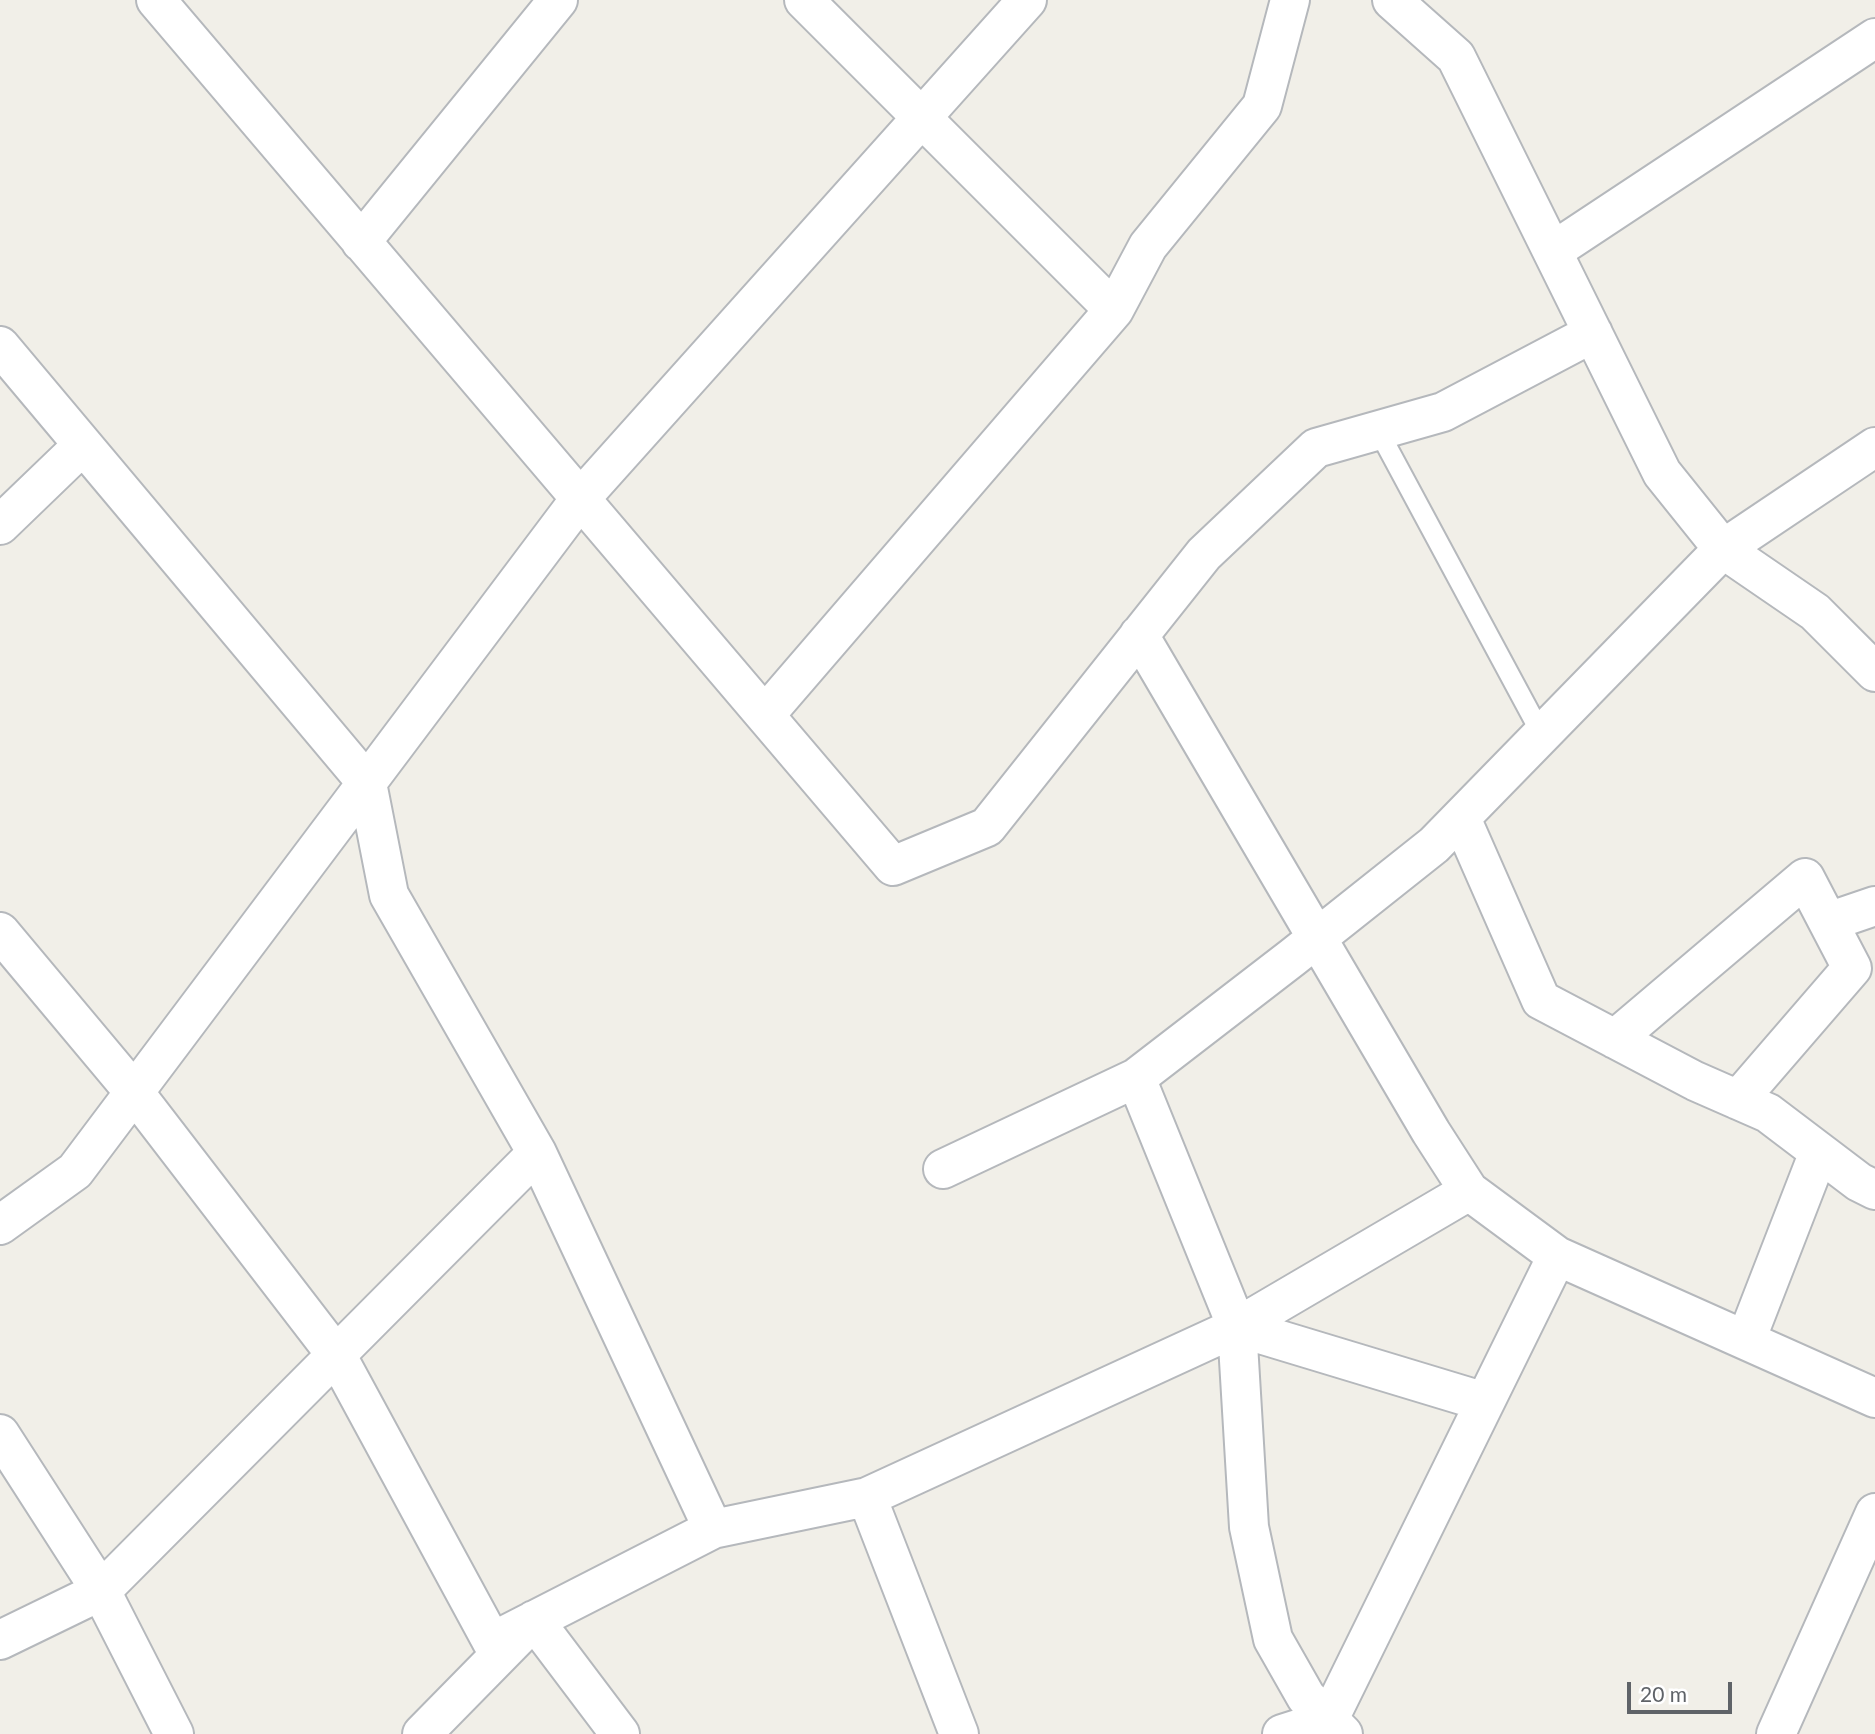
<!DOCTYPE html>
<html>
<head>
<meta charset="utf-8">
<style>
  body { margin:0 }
  #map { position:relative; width:1875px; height:1734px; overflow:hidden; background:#f1efe8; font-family:Lato,sans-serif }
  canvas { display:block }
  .scale { position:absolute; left:1627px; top:1682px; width:105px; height:32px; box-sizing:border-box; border:4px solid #5f6368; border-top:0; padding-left:9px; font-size:21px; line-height:24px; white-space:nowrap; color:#5f6368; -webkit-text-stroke:5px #fff; paint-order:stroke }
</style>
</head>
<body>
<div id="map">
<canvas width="1875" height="1734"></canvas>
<div class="scale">20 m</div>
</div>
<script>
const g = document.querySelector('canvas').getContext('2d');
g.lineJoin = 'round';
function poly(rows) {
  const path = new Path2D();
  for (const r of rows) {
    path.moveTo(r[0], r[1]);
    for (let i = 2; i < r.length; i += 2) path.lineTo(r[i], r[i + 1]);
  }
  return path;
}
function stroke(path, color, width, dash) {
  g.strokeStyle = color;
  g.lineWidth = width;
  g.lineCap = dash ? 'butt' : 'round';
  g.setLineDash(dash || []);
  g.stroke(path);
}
const lane = poly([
  [1378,430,1542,735]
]);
const street = poly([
  [156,0,893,866,987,827,1204,554,1316,448,1443,412,1593,333],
  [804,0,1114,310],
  [1392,0,1456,57,1662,473,1723,549,1815,612,1875,672],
  [361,242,558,0],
  [1553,251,1875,38],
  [0,346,367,783,389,895,537,1153,713,1529],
  [0,525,83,445],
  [1139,635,1431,1132,1469,1191,1557,1256,1875,1398],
  [765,715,1114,310,1148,246,1262,106,1290,0],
  [1461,818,1541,1000,1695,1081,1768,1113,1859,1182,1875,1190],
  [1828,922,1875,906],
  [0,932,134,1092,337,1356,492,1642,713,1529,867,1497,1237,1327,1469,1191],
  [1615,1039,1805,878,1852,968,1738,1100],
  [1136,1078,1237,1327,1249,1527,1273,1639,1306,1697,1343,1734],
  [943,1169,1136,1078,1293,957,1434,845,1723,549,1875,447],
  [0,1225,75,1171,580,499,1027,0],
  [1237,1327,1485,1402],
  [1746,1340,1819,1152],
  [0,1434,101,1591,174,1734],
  [867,1497,959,1734],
  [0,1640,101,1591,537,1153],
  [422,1734,534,1620,620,1734],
  [1282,1734,1329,1719,1557,1256],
  [1776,1734,1875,1513]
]);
stroke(lane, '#b5b8bc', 23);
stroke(street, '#b5b8bc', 42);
stroke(lane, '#fff', 19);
stroke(street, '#fff', 38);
</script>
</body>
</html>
